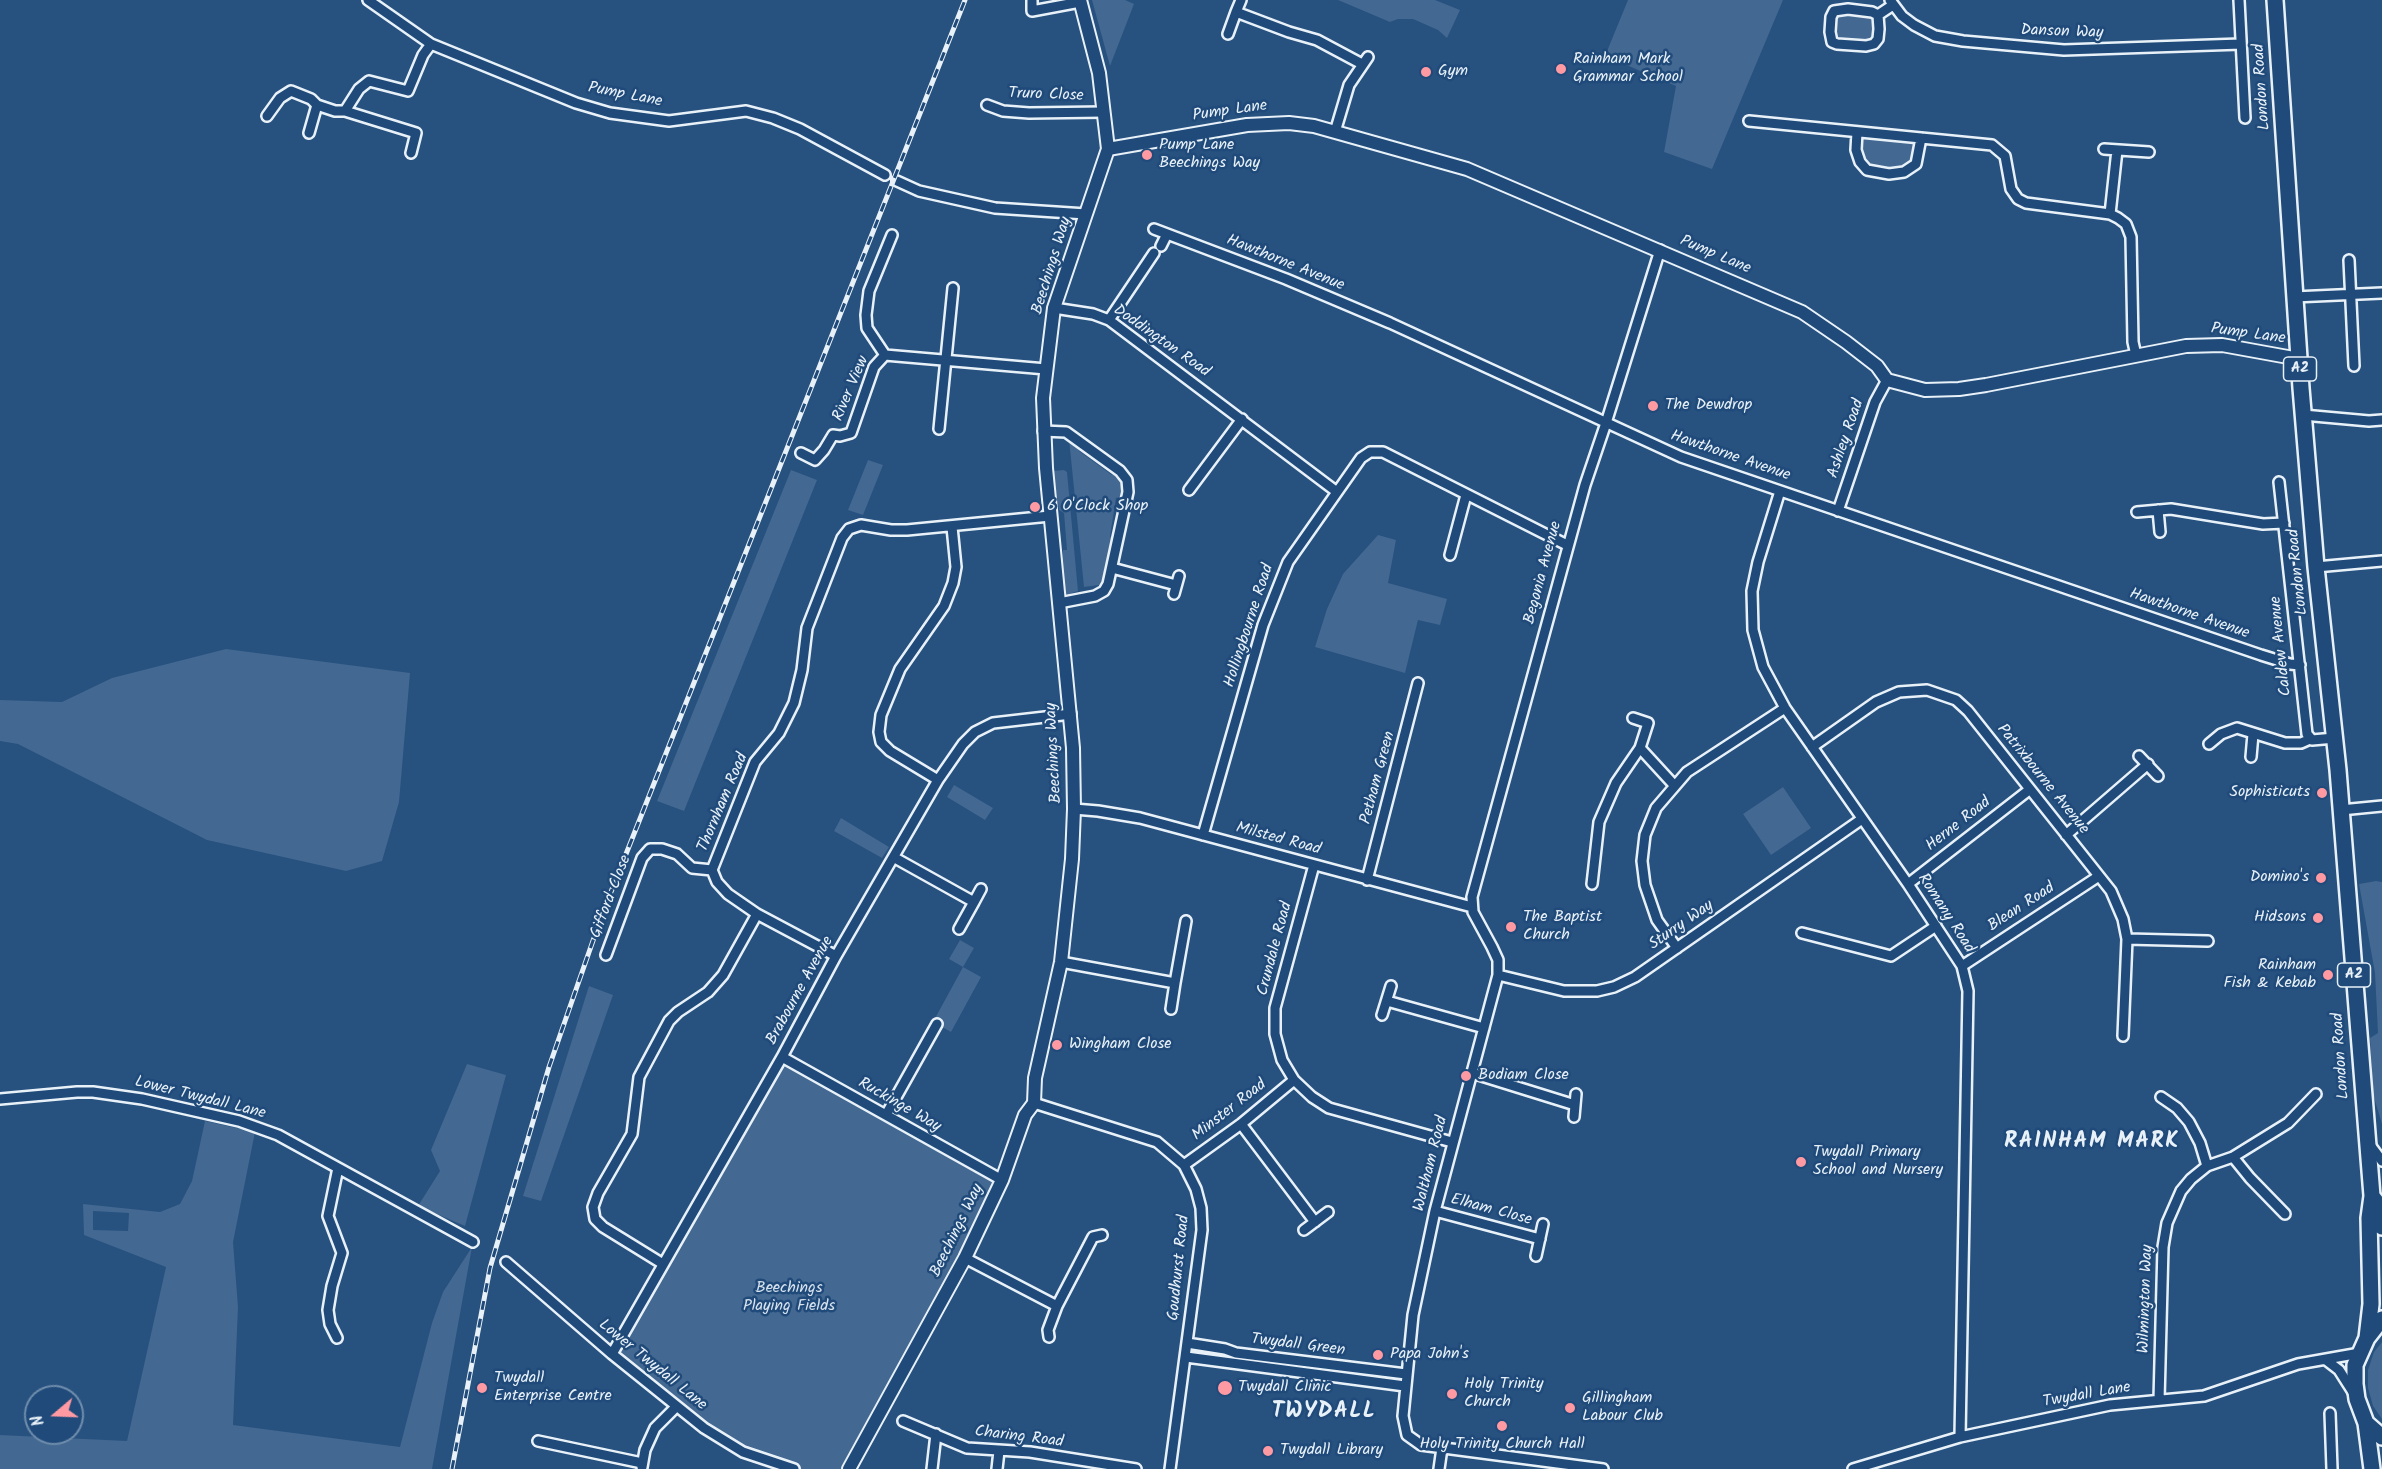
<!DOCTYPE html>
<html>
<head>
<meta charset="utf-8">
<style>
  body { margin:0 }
  #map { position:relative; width:2382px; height:1469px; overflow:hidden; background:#27517f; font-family:Kalam,sans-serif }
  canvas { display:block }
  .north { position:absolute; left:24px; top:1385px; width:60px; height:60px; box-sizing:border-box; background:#1f4a7a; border:2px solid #6f8dac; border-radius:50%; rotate:251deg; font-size:16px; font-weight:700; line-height:24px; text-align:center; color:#e8f1f8 }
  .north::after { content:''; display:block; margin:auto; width:21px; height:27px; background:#ff9aa2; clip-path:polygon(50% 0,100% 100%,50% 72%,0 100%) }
</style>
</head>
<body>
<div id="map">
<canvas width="2382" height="1469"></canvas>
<div class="north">N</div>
</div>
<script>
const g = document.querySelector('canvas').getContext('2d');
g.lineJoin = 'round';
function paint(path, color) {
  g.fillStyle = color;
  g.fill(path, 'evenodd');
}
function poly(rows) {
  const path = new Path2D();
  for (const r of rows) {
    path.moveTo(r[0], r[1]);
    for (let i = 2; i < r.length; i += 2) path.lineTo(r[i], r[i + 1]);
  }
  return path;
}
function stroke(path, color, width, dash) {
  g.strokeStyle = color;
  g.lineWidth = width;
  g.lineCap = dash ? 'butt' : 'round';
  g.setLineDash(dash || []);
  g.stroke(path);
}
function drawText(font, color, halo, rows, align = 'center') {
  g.font = font + ' Kalam,sans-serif';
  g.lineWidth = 5;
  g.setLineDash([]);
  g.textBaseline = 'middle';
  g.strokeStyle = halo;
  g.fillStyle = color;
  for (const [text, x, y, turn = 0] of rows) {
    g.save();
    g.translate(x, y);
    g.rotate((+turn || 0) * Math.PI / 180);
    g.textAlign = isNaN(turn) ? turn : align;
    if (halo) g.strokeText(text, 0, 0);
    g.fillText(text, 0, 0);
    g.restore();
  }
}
paint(poly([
  [1092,0,1125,0,1134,4,1110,66],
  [1338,0,1435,0,1460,10,1447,38,1438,30,1413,19,1398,19,1390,22],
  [1628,0,1783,0,1712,169,1664,152,1676,86,1605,56],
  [1837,13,1871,14,1874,17,1874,39,1871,42,1835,40,1833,38,1833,19],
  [1857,132,1921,138,1916,164,1889,174,1860,162],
  [1069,439,1078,445,1079,451,1112,475,1115,472,1123,486,1121,497,1116,498,1110,536,1113,541,1103,580,1099,585,1084,587],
  [868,460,883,465,863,515,848,510],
  [791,470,817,480,684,811,657,801],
  [1064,470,1067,472,1078,591,1063,596,1061,567,1063,550,1067,550,1064,513,1059,510,1053,471],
  [1378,535,1396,540,1388,583,1447,599,1440,625,1418,620,1405,673,1315,647,1327,609,1343,574],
  [226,649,410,673,399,802,382,861,346,871,207,840,18,744,0,741,0,700,62,702,112,678],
  [954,785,993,808,985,820,947,797],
  [1783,787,1811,828,1771,855,1743,814],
  [841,818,889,847,882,858,834,831],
  [2376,881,2382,882,2382,1124,2373,1094,2370,1038,2378,1033,2375,973,2359,884],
  [960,940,974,948,963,967,981,977,951,1032,933,1022,963,967,949,959],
  [589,986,613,995,541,1201,523,1196],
  [782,1057,1002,1180,849,1469,794,1469,743,1452,612,1354],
  [467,1064,506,1075,465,1226,418,1206,440,1171,431,1150],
  [205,1121,255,1132,233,1242,238,1307,233,1425,400,1447,432,1323,443,1292,472,1247,432,1469,0,1469,0,1435,127,1441,166,1267,84,1235,83,1204,160,1212,180,1204,192,1181],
  [93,1211,129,1213,128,1231,93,1230],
  [2382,1342,2382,1419,2373,1406,2368,1388,2368,1370,2374,1352]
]), '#436891');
const minor = poly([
  [368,0,431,44,576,103,610,113,669,121,746,111,773,118,800,129,885,175],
  [1890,0,1902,16,1914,25,1935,36,1963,41,2064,50,2241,44],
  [2239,0,2245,118],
  [1032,1,1032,11,1080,2],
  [1236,12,1241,0],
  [1878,15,1872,12,1848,9,1834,11,1831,17,1830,32,1832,42,1837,44,1866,46,1874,44,1878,39,1879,29,1878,15,1893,5],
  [1228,34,1236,12,1289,32,1317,40,1362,64],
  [987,105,1003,111,1029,113,1104,112],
  [267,116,280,98,291,91,311,99,317,105],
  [1749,121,1992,145,2005,156,2011,189,2018,199,2026,203,2110,214,2118,218,2126,224,2131,237,2133,342,2136,355],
  [1335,132,1349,85,1368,57],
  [1857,132,1856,150,1860,162,1867,170,1889,174,1904,172,1916,164,1921,138],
  [309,133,317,105,335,111,345,111],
  [2104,149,2149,152],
  [411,153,416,133,345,111,359,89,369,81,408,91,423,55,431,44],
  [897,181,919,191,995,208,1086,214],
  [2110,214,2117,150],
  [1154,229,1286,279,1390,323,1681,457,2261,655,2290,664,2300,665],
  [1161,246,1167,234],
  [2349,260,2354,366],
  [2294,297,2382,293],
  [1054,308,1093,314,1109,320,1337,492],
  [1109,320,1154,253],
  [885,355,1046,369],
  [885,355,867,328,866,315,869,291,892,235],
  [2303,415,2369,421,2382,420],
  [939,429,953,288],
  [1043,431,1066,432,1120,471,1127,480,1128,492,1108,584,1104,591,1095,596,1059,603],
  [801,453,815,460,824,450,833,435,840,436,851,433,874,367,885,355],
  [2279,482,2307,734,2312,740,2335,738],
  [1189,490,1242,419],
  [1780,491,1758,562,1752,591,1753,630,1763,667,1785,708,1908,884,1962,966,1968,991,1960,1437],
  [2158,510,2160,532],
  [1838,511,1875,402,1887,380],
  [2137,512,2171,509,2263,524,2284,523],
  [1450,555,1466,495],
  [2316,567,2382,561],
  [1112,568,1176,585],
  [1174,594,1179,576],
  [1633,718,1648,723,1640,748],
  [2209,744,2221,734,2237,728,2285,743,2301,743,2310,739],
  [1812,747,1876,702,1899,692,1927,690,1956,700,1968,711,2111,891,2123,919,2127,939,2123,1036],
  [2139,756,2158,776],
  [2251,757,2253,734],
  [938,780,890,751,881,742,879,732,881,715,900,669,944,606,953,583,956,567,952,527],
  [1074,809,1098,811,1140,818,1472,907],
  [2341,810,2382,806],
  [1203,835,1263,625,1288,562,1361,458,1370,452,1383,452,1567,545],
  [2066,835,2148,764],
  [895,858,974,902,959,929],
  [1314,865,1275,1008,1275,1034,1282,1060,1294,1080,1312,1097,1329,1108,1452,1142],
  [1367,880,1418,683],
  [1592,884,1599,822,1616,783,1640,748,1674,785],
  [1908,884,2029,790],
  [974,902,981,889],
  [1802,933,1891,956,1936,926],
  [2127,939,2208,941],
  [1677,948,1657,920,1645,885,1642,861,1645,835,1656,808,1687,772,1785,708],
  [606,955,642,858,650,849,662,849,677,854,692,868,712,870],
  [836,956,757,914,728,894,717,882,712,870,755,762,779,733,794,703,802,670,807,628,842,538,849,529,861,525,891,530,907,530,1050,516],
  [1061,962,1175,983,1186,921],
  [1962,966,2099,876],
  [1498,975,1564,991,1597,991,1614,987,1635,977,1862,819],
  [1387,1001,1484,1028],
  [1171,1009,1175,983],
  [1382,1015,1391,986],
  [782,1057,1002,1180],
  [1472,1073,1575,1105],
  [2161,1097,2177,1108,2189,1122,2200,1143,2207,1166],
  [0,1099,77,1092,93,1092,142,1099,239,1121,278,1135,473,1242],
  [1034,1103,1157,1142,1184,1165,1196,1189,1201,1208,1202,1230,1170,1469],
  [886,1115,937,1024],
  [1574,1117,1576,1094],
  [1241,1124,1315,1222],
  [2370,1145,2382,1161],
  [2233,1157,2250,1178,2285,1214],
  [1184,1165,1241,1124,1294,1080],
  [1435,1211,1540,1239],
  [1304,1230,1328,1212],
  [1536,1256,1543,1224],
  [965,1258,1057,1306],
  [506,1262,612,1354,704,1428,743,1452,794,1469],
  [663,1264,603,1227,595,1219,593,1207,598,1193,632,1134,639,1077,669,1021,678,1012,708,992,723,975,757,914],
  [1049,1337,1048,1330,1057,1306,1093,1237,1102,1235],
  [337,1338,330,1324,328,1310,332,1286,342,1253,328,1216,338,1168],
  [1187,1343,1225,1349,1236,1353,1406,1374],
  [612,1354,782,1057,836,956,938,780,963,744,975,732,993,723,1071,714],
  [1186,1357,1405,1386],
  [2326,1360,2339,1370,2353,1392],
  [2159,1400,2163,1247,2167,1223,2181,1191,2191,1179,2207,1166,2233,1157,2288,1123,2316,1094],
  [2330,1413,2332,1469],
  [903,1421,967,1448,1030,1452,1136,1469],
  [538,1441,642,1463],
  [642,1467,645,1450,655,1428,676,1407],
  [932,1469,936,1434],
  [997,1469,999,1451],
  [1439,1469,1442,1448],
  [1603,1469,1421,1445,1407,1435,1403,1416,1413,1315,1435,1211,1498,975,1498,960,1492,947,1473,912,1472,897,1585,485,1606,423,1660,250],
  [1853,1469,1960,1437,2110,1405,2204,1396,2298,1364,2360,1353]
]);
const tertiary = poly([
  [1108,149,1247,125,1289,123,1314,126,1467,169,1802,312,1846,342,1877,366,1887,380,1925,390,1959,389,1986,385,2186,346,2222,345,2299,359],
  [849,1469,965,1258,1002,1180,1025,1115,1034,1103,1035,1078,1061,962,1072,859,1074,809,1073,748,1046,468,1043,398,1054,308,1108,149,1099,73,1080,0]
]);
const primary = poly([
  [2275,0,2301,388,2316,567,2338,770,2372,1196,2369,1218,2371,1304,2367,1338],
  [2372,1196,2379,1205,2382,1227],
  [2366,1423,2382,1437],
  [2372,1469,2366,1423,2357,1399,2355,1384,2355,1365,2367,1338,2382,1319]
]);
stroke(minor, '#e8f1f8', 14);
stroke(tertiary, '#e8f1f8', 16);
stroke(primary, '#e8f1f8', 20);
stroke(minor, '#1f4a7a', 9);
stroke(tertiary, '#1f4a7a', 12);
stroke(primary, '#1f4a7a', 15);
const rail = poly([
  [452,1469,490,1268,549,1067,603,912,965,0]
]);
stroke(rail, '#e8f1f8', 5);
stroke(rail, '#1f4a7a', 3, [9]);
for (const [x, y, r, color] of [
  [1561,69,6,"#ff9aa2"],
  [1426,72,6,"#ff9aa2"],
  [1147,155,6,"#ff9aa2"],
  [1653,406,6,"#ff9aa2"],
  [1035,507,6,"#ff9aa2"],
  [2322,793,6,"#ff9aa2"],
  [2321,878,6,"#ff9aa2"],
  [2318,918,6,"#ff9aa2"],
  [1511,927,6,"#ff9aa2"],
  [2328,975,6,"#ff9aa2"],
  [1057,1045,6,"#ff9aa2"],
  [1466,1076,6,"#ff9aa2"],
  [1801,1162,6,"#ff9aa2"],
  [1378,1355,6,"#ff9aa2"],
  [482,1388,6,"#ff9aa2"],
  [1225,1388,8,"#ff9aa2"],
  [1452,1394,6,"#ff9aa2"],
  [1570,1408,6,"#ff9aa2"],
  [1502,1426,6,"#ff9aa2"],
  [1268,1451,6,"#ff9aa2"]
]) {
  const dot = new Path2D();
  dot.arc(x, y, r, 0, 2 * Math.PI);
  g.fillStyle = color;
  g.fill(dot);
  stroke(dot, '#1f4a7a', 2);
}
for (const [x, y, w] of [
  [2300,369,33],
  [2354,975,33]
]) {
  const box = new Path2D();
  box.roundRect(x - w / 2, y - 12, w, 24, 4.5);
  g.fillStyle = '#1f4a7a';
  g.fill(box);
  stroke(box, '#e8f1f8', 1.5);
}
drawText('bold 15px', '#e8f1f8', null, [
  ["A2",2300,369],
  ["A2",2354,975]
]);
drawText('16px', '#e8f1f8', '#1f4a7a', [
  ["Danson Way",2062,33,2],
  ["London Road",2263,87,-94],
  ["Pump Lane",625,96,11],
  ["Truro Close",1046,96,2],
  ["Pump Lane",1230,112,-8],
  ["Pump Lane",1715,256,23],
  ["Hawthorne Avenue",1285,264,22],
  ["Beechings Way",1053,266,-73],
  ["Pump Lane",2248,335,8],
  ["Doddington Road",1161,342,35],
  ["River View",852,389,-67],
  ["Ashley Road",1847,439,-71],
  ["Hawthorne Avenue",1730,457,19],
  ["London Road",2299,572,-96],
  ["Begonia Avenue",1544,573,-75],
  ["Hawthorne Avenue",2189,615,19],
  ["Hollingbourne Road",1250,626,-72],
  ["Caldew Avenue",2282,646,-96],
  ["Beechings Way",1055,753,-93],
  ["Petham Green",1379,778,-75],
  ["Patrixbourne Avenue",2042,780,51],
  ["Thornham Road",724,803,-67],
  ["Herne Road",1959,825,-38],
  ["Milsted Road",1278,840,15],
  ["Gifford Close",612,897,-69],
  ["Blean Road",2022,908,-33],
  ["Romany Road",1945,914,57],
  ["Sturry Way",1682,926,-35],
  ["Crundale Road",1276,949,-75],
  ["Brabourne Avenue",801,991,-61],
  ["London Road",2342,1056,-94],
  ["Lower Twydall Lane",200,1099,14],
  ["Ruckinge Way",899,1106,30],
  ["Minster Road",1230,1111,-38],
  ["Waltham Road",1432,1164,-76],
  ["Elham Close",1491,1211,15],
  ["Beechings Way",958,1231,-64],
  ["Goudhurst Road",1180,1268,-84],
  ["Wilmington Way",2147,1299,-88],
  ["Twydall Green",1298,1346,7],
  ["Lower Twydall Lane",652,1366,39],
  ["Twydall Lane",2087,1396,-10],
  ["Charing Road",1019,1438,7]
]);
drawText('16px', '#e8f1f8', '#1f4a7a', [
  ["Rainham Mark",1573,60],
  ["Grammar School",1573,78],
  ["Gym",1438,72],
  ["Pump Lane",1159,146],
  ["Beechings Way",1159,164],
  ["The Dewdrop",1665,406],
  ["6 O'Clock Shop",1047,507],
  ["Sophisticuts",2310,793,"right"],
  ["Domino's",2309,878,"right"],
  ["The Baptist",1523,918],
  ["Church",1523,936],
  ["Hidsons",2306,918,"right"],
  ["Rainham",2316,966,"right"],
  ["Fish & Kebab",2316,984,"right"],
  ["Wingham Close",1069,1045],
  ["Bodiam Close",1478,1076],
  ["Twydall Primary",1813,1153],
  ["School and Nursery",1813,1171],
  ["Papa John's",1390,1355],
  ["Twydall",494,1379],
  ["Enterprise Centre",494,1397],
  ["Holy Trinity",1464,1385],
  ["Church",1464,1403],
  ["Twydall Clinic",1238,1388],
  ["Gillingham",1582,1399],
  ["Labour Club",1582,1417],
  ["Holy Trinity Church Hall",1502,1445,"center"],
  ["Twydall Library",1280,1451]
], 'left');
drawText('16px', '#d8e3ee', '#1f4a7a', [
  ["Beechings",789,1289],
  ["Playing Fields",789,1307]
]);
g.letterSpacing = '1.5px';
drawText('bold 22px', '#e8f1f8', '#1f4a7a', [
  ["RAINHAM MARK",2092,1143],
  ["TWYDALL",1324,1413]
]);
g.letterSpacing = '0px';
</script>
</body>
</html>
